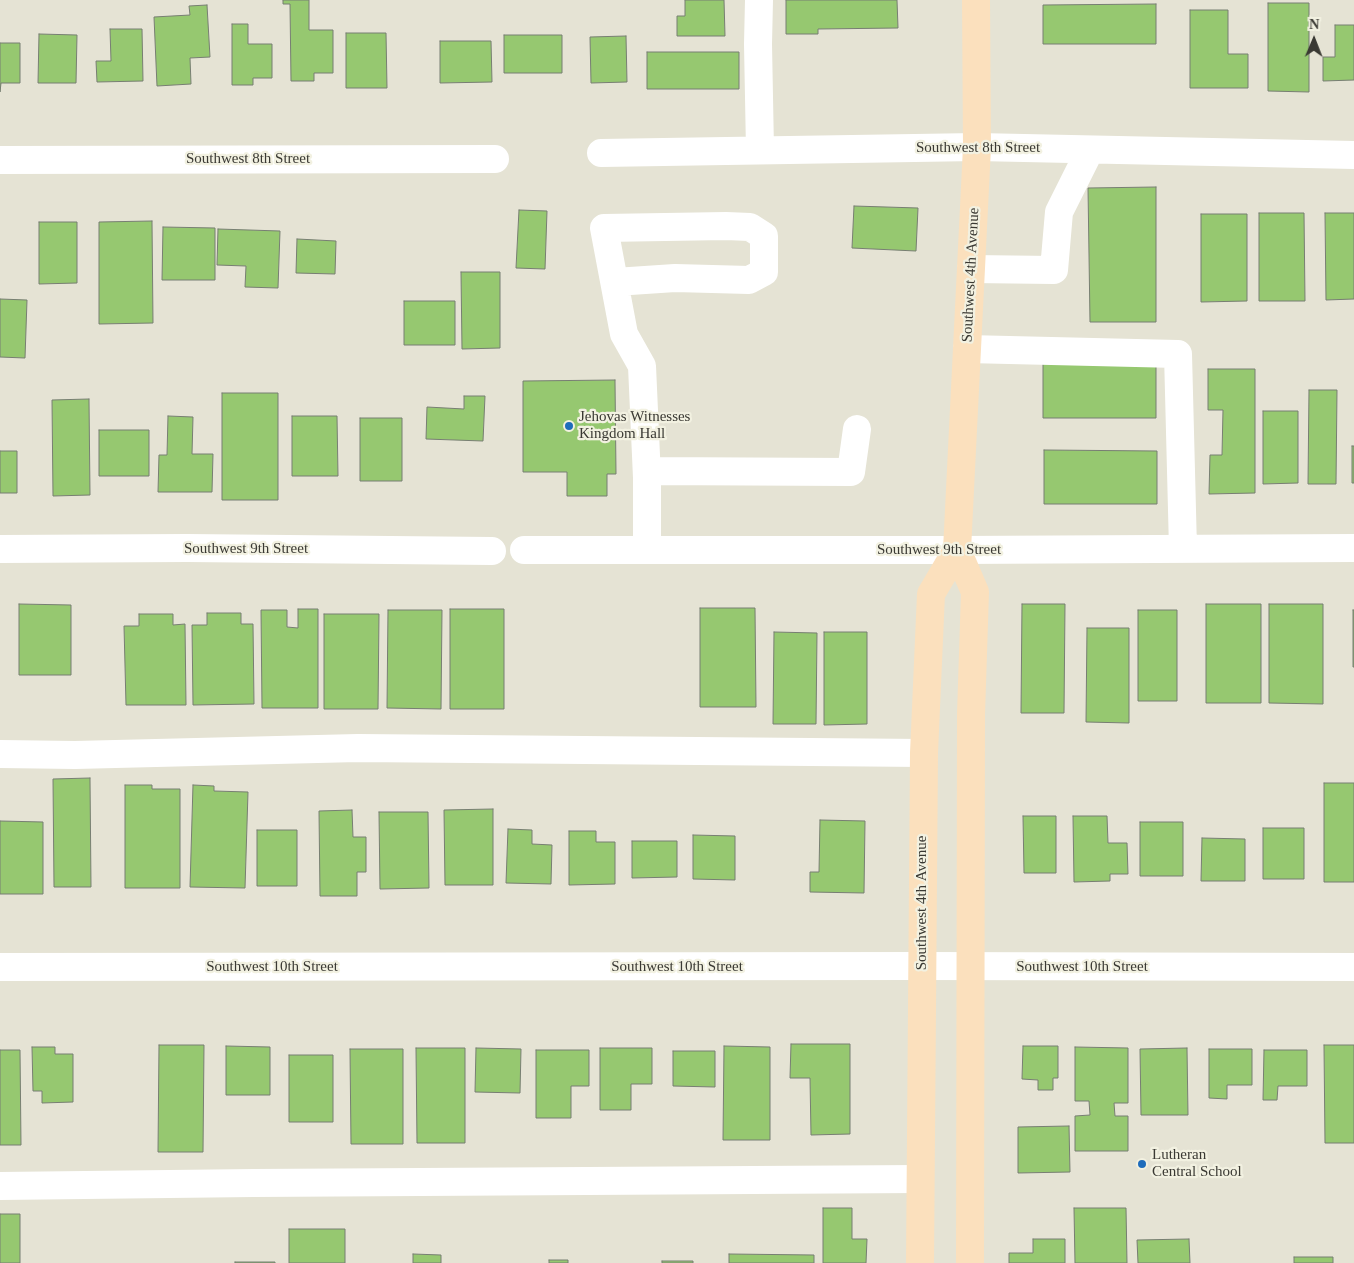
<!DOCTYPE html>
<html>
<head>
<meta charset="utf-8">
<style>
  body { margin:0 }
  #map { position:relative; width:1354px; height:1263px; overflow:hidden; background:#e5e3d4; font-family:"Times New Roman",serif }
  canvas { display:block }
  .north { position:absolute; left:1289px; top:15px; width:50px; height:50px; -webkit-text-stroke:4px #f2f1e1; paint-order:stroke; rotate:1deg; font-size:14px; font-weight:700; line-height:20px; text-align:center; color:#3a3933 }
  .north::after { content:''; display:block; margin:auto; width:18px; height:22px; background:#3a3933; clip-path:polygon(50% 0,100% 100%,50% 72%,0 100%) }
</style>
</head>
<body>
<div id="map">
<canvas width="1354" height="1263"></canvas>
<div class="north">N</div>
</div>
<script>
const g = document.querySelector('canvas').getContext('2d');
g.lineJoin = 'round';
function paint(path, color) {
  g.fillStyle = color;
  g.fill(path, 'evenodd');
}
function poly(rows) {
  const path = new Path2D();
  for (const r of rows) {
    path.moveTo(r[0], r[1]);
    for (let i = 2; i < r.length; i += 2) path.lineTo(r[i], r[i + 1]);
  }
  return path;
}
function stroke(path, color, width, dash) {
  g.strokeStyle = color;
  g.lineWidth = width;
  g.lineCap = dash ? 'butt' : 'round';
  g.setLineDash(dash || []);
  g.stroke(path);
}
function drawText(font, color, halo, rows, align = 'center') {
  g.font = font + ' "Times New Roman",serif';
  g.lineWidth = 4.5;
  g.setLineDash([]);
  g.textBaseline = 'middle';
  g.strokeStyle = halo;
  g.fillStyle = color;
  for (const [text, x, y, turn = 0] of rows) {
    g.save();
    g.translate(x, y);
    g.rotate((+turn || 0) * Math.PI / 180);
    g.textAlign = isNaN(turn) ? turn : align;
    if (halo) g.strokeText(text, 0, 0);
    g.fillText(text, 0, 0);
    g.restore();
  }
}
const building = poly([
  [283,0,309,0,309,30,333,30,333,73,314,73,314,81,291,81,290,4,283,4,283,0],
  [685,0,724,0,725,36,677,36,677,16,685,16,685,0],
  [786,0,897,0,898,28,818,29,818,34,786,34,786,0],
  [1268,3,1309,3,1309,92,1268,91,1268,3],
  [1156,4,1156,44,1043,44,1043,5,1156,4],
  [207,5,210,57,190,58,191,84,157,86,154,17,190,15,189,6,207,5],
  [1190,10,1228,10,1228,54,1248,54,1248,88,1190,88,1190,10],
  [232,24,248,24,248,44,272,44,272,78,253,78,253,85,232,85,232,24],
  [1335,25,1354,25,1354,80,1323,81,1323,57,1335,57,1335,25],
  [110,29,142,29,143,81,97,82,96,61,111,61,110,29],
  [346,33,386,33,387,88,346,88,346,33],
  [39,34,77,35,76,83,38,83,39,34],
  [504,35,562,35,562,73,504,73,504,35],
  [626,36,627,82,591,83,590,37,626,36],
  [440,41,491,41,492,82,440,83,440,41],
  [0,43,20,43,20,83,1,83,0,92,0,43],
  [647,52,739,52,739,89,647,89,647,52],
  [1156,187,1156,322,1090,322,1088,188,1156,187],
  [854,206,918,208,916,251,852,248,854,206],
  [519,210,547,211,545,269,516,268,519,210],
  [1259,213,1304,213,1305,301,1259,301,1259,213],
  [1325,213,1354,213,1354,299,1326,300,1325,213],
  [1201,214,1247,214,1247,301,1201,302,1201,214],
  [152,221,153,323,99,324,99,222,152,221],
  [39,222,77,222,77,283,39,284,39,222],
  [163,227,215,228,215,280,162,280,163,227],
  [218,229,280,231,278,288,245,287,246,266,217,265,218,229],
  [297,239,336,241,335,274,296,273,297,239],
  [461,272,500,272,500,348,462,349,461,272],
  [0,299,27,300,25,358,0,357,0,299],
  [404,301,455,301,455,345,404,345,404,301],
  [1043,363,1156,363,1156,418,1043,418,1043,363],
  [1208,369,1255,369,1255,493,1209,494,1210,455,1222,455,1223,410,1208,410,1208,369],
  [615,380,616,474,607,474,607,496,567,496,567,472,523,472,523,381,615,380],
  [1309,390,1337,390,1336,484,1308,484,1309,390],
  [222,393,278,393,278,500,222,500,222,393],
  [464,396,485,396,483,441,426,439,427,407,464,409,464,396],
  [89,399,90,495,53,496,52,400,89,399],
  [1263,411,1298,411,1298,483,1263,484,1263,411],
  [168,416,193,417,192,454,213,454,212,492,158,492,159,455,167,455,168,416],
  [292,416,337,416,338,476,292,476,292,416],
  [360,418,402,418,402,481,360,481,360,418],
  [99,430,149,430,149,476,99,476,99,430],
  [1352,446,1354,446,1354,483,1352,483,1352,446],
  [1044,450,1157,451,1157,504,1044,504,1044,450],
  [0,451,17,451,17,493,0,493,0,451],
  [19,604,71,605,71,675,19,675,19,604],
  [1022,604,1065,604,1064,713,1021,713,1022,604],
  [1206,604,1261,604,1261,703,1206,703,1206,604],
  [1269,604,1323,604,1323,704,1269,703,1269,604],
  [700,608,755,608,756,707,700,707,700,608],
  [298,609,318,609,318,708,262,708,261,610,287,610,287,627,298,628,298,609],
  [450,609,504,609,504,709,450,709,450,609],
  [388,610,442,610,441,709,387,708,388,610],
  [1138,610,1177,610,1177,701,1138,701,1138,610],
  [1353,610,1354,610,1354,667,1353,667,1353,610],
  [207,613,241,613,241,624,253,624,254,704,193,705,192,625,207,625,207,613],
  [139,614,173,614,173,625,185,624,186,705,126,705,124,626,139,626,139,614],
  [324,614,379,614,378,709,324,709,324,614],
  [1087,628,1129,628,1129,723,1086,722,1087,628],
  [774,632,817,633,816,724,773,724,774,632],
  [824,632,867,632,867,724,824,725,824,632],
  [90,778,91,887,54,887,53,779,90,778],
  [1324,783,1354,783,1354,882,1324,882,1324,783],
  [125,785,152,785,152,789,180,789,180,888,125,888,125,785],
  [193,785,214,786,214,791,248,792,245,888,190,887,193,785],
  [493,809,493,885,445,885,444,810,493,809],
  [352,810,353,837,366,837,366,872,357,872,357,896,320,896,319,811,352,810],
  [379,812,428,812,429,888,380,889,379,812],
  [1023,816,1056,816,1056,873,1024,873,1023,816],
  [1073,816,1107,816,1108,843,1127,843,1128,874,1110,874,1110,881,1074,882,1073,816],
  [820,820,865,821,864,893,810,892,810,872,819,872,820,820],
  [0,821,43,822,43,894,0,894,0,821],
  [1140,822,1183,822,1183,876,1140,876,1140,822],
  [1263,828,1304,828,1304,879,1263,879,1263,828],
  [508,829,532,830,532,844,552,845,551,884,506,883,508,829],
  [257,830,297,830,297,886,257,886,257,830],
  [569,831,596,831,596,842,615,842,615,884,569,885,569,831],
  [693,835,735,836,735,880,693,879,693,835],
  [1202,838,1245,839,1245,881,1201,881,1202,838],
  [632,841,677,841,677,877,632,878,632,841],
  [791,1044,850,1044,850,1134,811,1135,810,1078,790,1078,791,1044],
  [159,1045,204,1045,203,1152,158,1152,159,1045],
  [1324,1045,1354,1045,1354,1143,1325,1143,1324,1045],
  [226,1046,270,1047,270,1095,226,1095,226,1046],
  [724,1046,770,1047,770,1140,723,1140,724,1046],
  [1023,1046,1058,1046,1058,1078,1053,1078,1053,1090,1038,1090,1038,1080,1022,1079,1023,1046],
  [32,1047,55,1047,55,1054,73,1054,73,1102,42,1103,42,1091,33,1091,32,1047],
  [1075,1047,1128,1048,1128,1103,1114,1103,1115,1116,1128,1116,1128,1151,1075,1151,1075,1116,1090,1115,1089,1101,1075,1101,1075,1047],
  [416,1048,465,1048,465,1143,417,1143,416,1048],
  [476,1048,521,1049,520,1093,475,1092,476,1048],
  [600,1048,652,1048,652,1084,631,1084,631,1110,600,1110,600,1048],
  [1187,1048,1188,1115,1141,1115,1140,1049,1187,1048],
  [350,1049,403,1049,403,1144,351,1144,350,1049],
  [1209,1049,1252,1049,1252,1085,1227,1085,1227,1099,1209,1098,1209,1049],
  [0,1050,20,1050,21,1145,0,1145,0,1050],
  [536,1050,589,1050,589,1086,571,1086,571,1118,536,1118,536,1050],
  [1264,1050,1307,1050,1307,1086,1278,1086,1277,1100,1263,1100,1264,1050],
  [673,1051,715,1051,715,1087,673,1086,673,1051],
  [289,1055,333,1055,333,1122,289,1122,289,1055],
  [1069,1126,1070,1172,1018,1173,1018,1127,1069,1126],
  [823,1208,852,1208,852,1239,867,1239,866,1263,823,1263,823,1208],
  [1074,1208,1126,1208,1127,1263,1075,1263,1074,1208],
  [0,1214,20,1214,20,1263,0,1263,0,1214],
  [289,1229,345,1229,345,1263,289,1263,289,1229],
  [1033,1239,1065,1239,1065,1263,1009,1263,1009,1253,1033,1253,1033,1239],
  [1189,1239,1190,1263,1138,1263,1137,1240,1189,1239],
  [413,1254,441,1255,441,1263,413,1263,413,1254],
  [729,1254,814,1255,814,1263,729,1263,729,1254],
  [1294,1257,1333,1257,1333,1263,1294,1263,1294,1257],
  [549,1260,568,1260,568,1263,549,1263,549,1260],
  [662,1261,693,1261,693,1263,662,1263,662,1261],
  [235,1262,275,1262,275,1263,235,1263,235,1262]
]);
paint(building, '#96c870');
stroke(building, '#777e72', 1);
stroke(poly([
  [759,0,758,44,760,150],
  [601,153,977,147,1354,155],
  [0,160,495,159],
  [971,269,1054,270,1059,212,1090,150],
  [615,282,675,278,749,280,764,272,764,236,750,227,726,226,604,228,624,334,642,366,647,478,647,549],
  [967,349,1178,354,1183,549],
  [647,471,851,472,857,429],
  [0,549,187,548,492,551],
  [524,550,957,550,1354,548],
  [0,754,75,755,358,748,924,753],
  [0,967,922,966,1354,967],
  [0,1186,254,1183,920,1179]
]), '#fff', 28);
stroke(poly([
  [920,1263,924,753,931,594,957,550],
  [970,1263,971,714,975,592,957,550,977,147,976,0]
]), '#fbe0bd', 28);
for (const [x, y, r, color] of [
  [569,426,5,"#1e6cbb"],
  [1142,1164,5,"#1e6cbb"]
]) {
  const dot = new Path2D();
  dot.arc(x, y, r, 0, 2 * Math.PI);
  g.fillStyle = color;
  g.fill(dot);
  stroke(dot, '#f2f1e1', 2);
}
drawText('15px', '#3a3933', '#f2f1e1', [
  ["Southwest 8th Street",978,148],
  ["Southwest 8th Street",248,159],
  ["Southwest 4th Avenue",971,275,-87],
  ["Southwest 9th Street",246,549],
  ["Southwest 9th Street",939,550],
  ["Southwest 4th Avenue",922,903,-90],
  ["Southwest 10th Street",272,967],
  ["Southwest 10th Street",677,967],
  ["Southwest 10th Street",1082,967]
]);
drawText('15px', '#3a3933', '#f2f1e1', [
  ["Jehovas Witnesses",579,417],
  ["Kingdom Hall",579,434],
  ["Lutheran",1152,1155],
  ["Central School",1152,1172]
], 'left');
</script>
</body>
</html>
